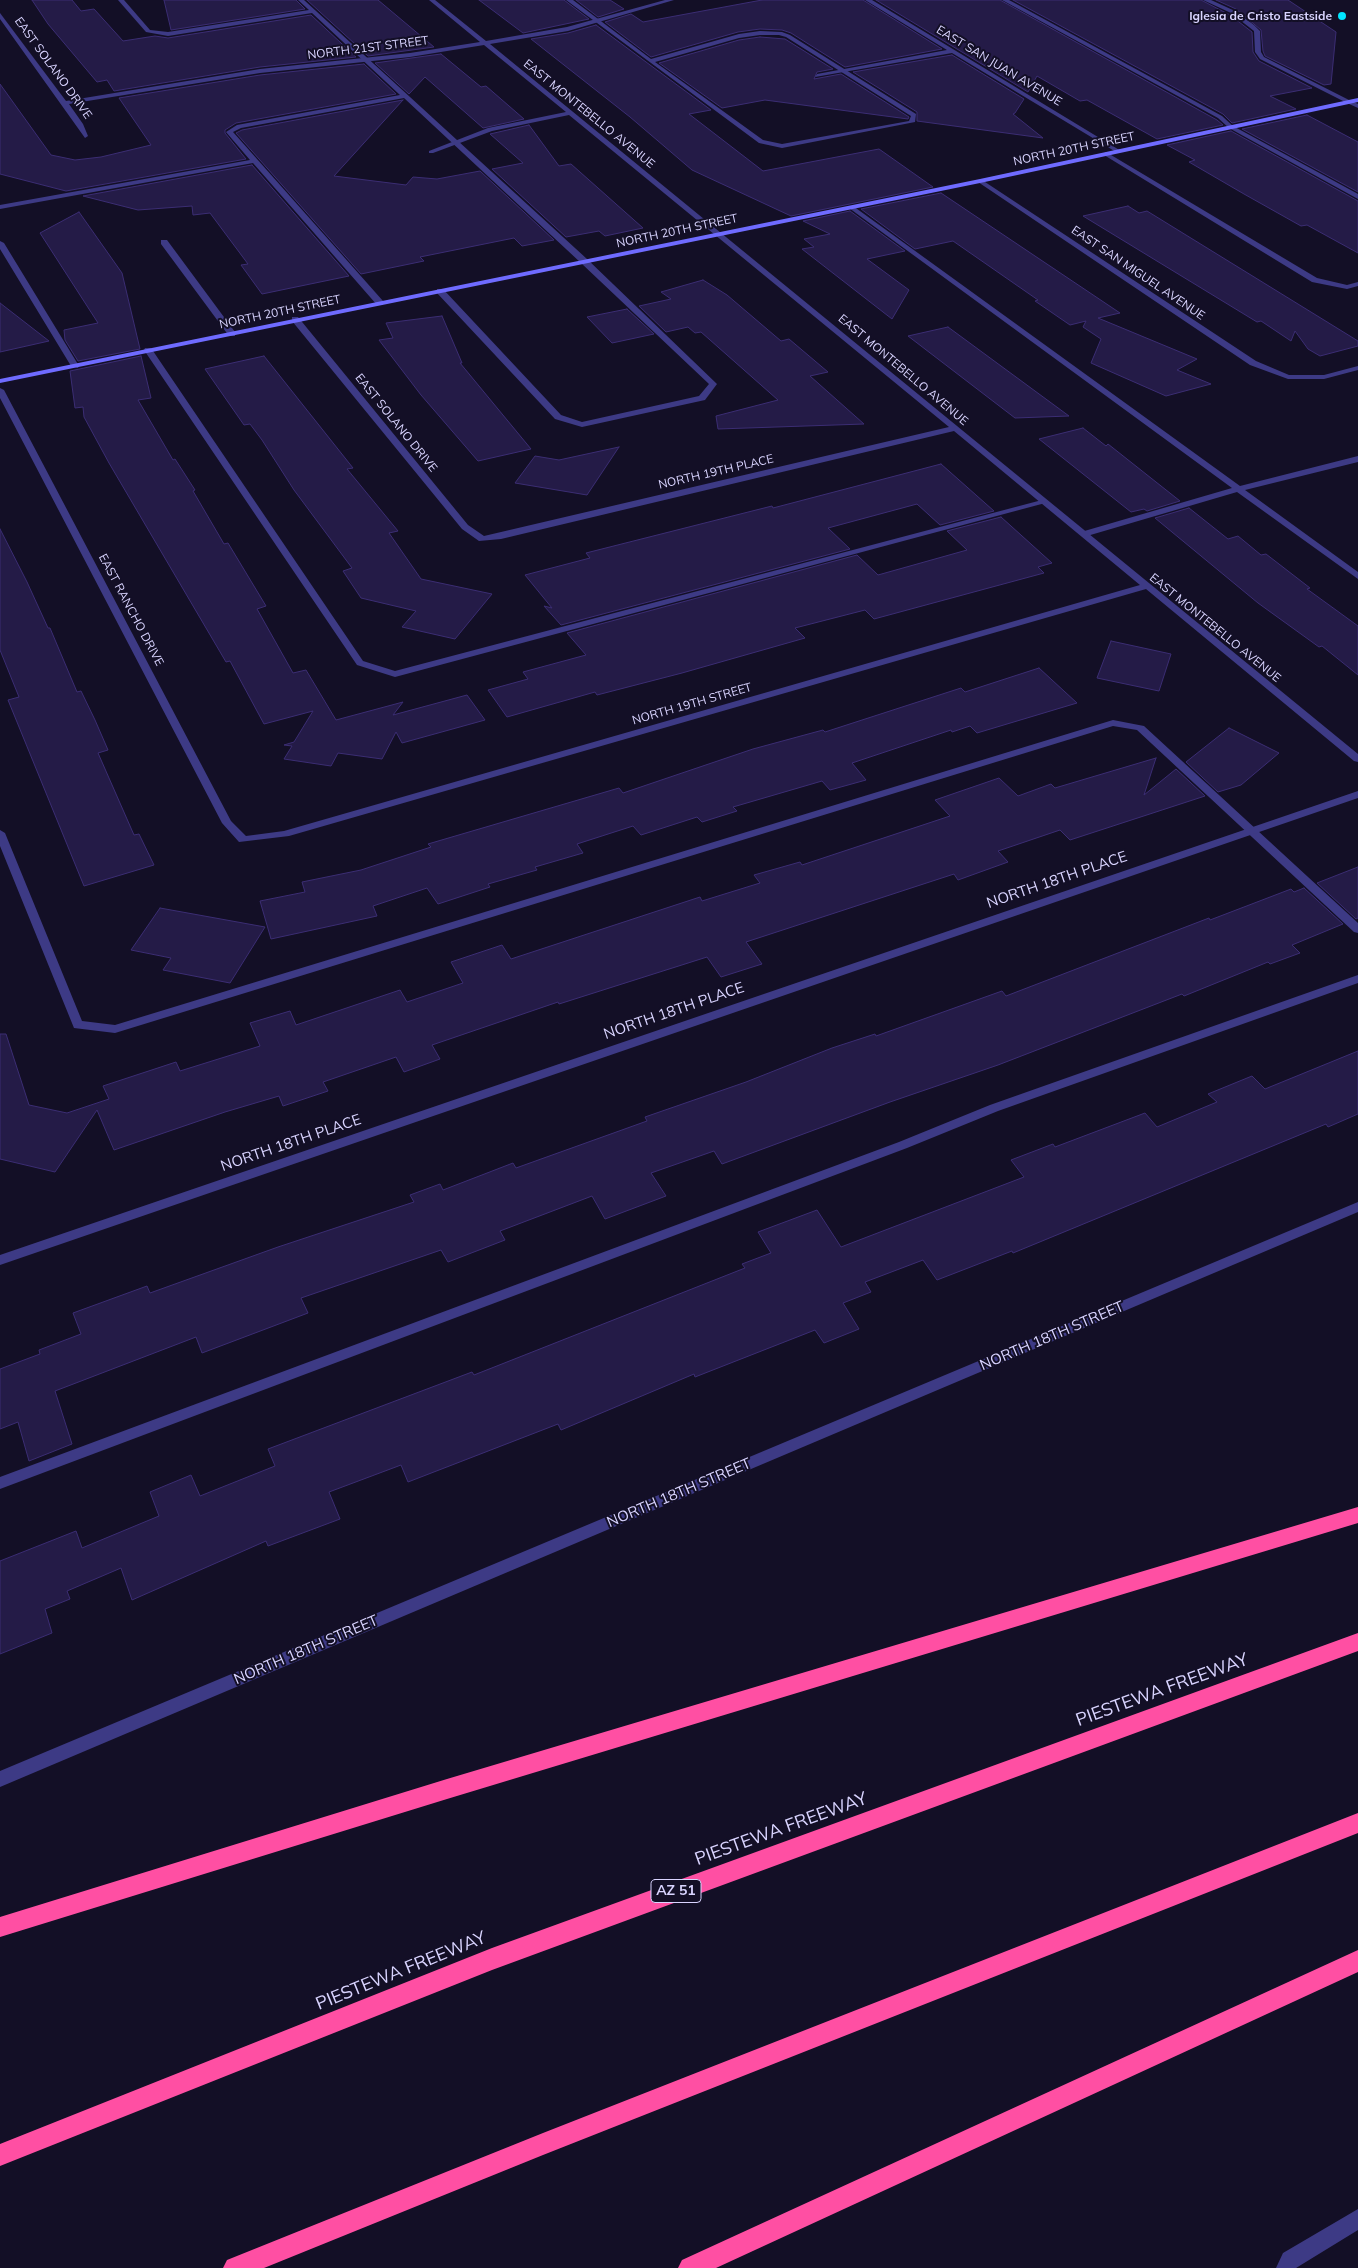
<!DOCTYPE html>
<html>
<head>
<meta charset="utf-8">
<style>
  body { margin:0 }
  canvas { display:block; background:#130f26 }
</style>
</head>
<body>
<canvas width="1358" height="2268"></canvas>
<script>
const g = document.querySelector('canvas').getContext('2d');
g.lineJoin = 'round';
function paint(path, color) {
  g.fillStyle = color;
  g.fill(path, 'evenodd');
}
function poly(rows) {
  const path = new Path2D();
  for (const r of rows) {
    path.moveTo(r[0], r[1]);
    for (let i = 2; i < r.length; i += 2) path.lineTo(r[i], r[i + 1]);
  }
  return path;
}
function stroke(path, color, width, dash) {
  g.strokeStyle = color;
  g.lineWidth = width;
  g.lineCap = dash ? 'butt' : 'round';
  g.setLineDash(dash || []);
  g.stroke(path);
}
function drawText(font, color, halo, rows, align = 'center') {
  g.font = font + ' Mulish,sans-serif';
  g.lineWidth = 4;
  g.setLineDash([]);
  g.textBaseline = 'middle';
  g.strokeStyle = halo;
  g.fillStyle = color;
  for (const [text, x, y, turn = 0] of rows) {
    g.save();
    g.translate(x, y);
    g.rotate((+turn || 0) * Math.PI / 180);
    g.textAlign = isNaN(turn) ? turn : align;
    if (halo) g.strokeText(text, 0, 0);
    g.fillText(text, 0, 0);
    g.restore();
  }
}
const building = poly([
  [32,0,72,0,81,11,94,9,123,41,155,36,168,38,311,15,356,57,260,67,114,91,107,80,97,82,48,24,32,0],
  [164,0,296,0,305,9,171,30,164,0],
  [307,0,378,0,434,47,368,56,307,0],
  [479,0,564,0,589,19,523,33,479,0],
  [576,0,610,0,624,9,598,17,576,0],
  [762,0,863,0,942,49,845,67,791,33,782,30,760,29,738,32,651,57,605,22,631,14,643,22,762,0],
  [876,0,1000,0,1217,120,1223,125,1157,139,1087,100,1080,101,1037,76,1028,92,876,0],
  [1013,0,1201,0,1230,15,1252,32,1253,52,1259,61,1312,88,1270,96,1296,109,1232,123,1223,114,1013,0],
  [1216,0,1288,0,1336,32,1331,84,1324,85,1265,56,1263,51,1261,30,1236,9,1216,0],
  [596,25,711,110,689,114,763,171,879,149,933,187,791,216,692,170,630,117,531,39,568,33,596,25],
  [760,37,785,39,833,69,817,72,814,79,841,74,909,117,908,119,765,100,722,108,659,63,739,40,760,37],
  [441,54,481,87,486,86,524,119,483,128,425,77,409,94,375,63,441,54],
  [952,55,1024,99,1015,113,1013,114,1043,138,917,121,917,112,853,72,952,55],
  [364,64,396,94,236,123,225,130,225,133,246,159,66,191,0,174,0,84,51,155,75,160,101,157,151,145,119,98,260,75,364,64],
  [403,100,334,176,406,185,413,177,437,179,480,171,554,240,522,246,514,238,420,257,424,261,361,274,236,133,242,130,403,100],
  [1307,115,1358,142,1358,192,1242,129,1307,115],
  [529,125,559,166,571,164,643,228,605,236,599,231,566,237,492,169,523,163,490,134,529,125],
  [1231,131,1358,201,1358,253,1307,225,1301,226,1244,194,1189,162,1195,160,1167,145,1231,131],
  [252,165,349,276,262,294,241,265,248,264,210,213,193,215,192,206,138,210,83,196,252,165],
  [941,193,1120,313,1098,318,1197,359,1177,370,1211,384,1166,396,1091,363,1101,339,1083,327,1086,321,1070,325,1035,301,1038,300,953,241,915,249,861,209,941,193],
  [1128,206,1139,213,1147,211,1358,341,1358,346,1320,356,1308,349,1295,331,1291,341,1261,321,1257,322,1083,216,1128,206],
  [850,211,905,251,867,259,909,290,892,319,802,249,814,247,804,239,830,234,803,221,850,211],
  [79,212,122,273,140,349,78,361,65,340,64,330,98,323,40,233,79,212],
  [703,280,727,295,781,341,789,339,828,372,810,376,864,424,718,429,716,416,778,400,701,332,695,333,688,327,666,332,639,306,671,299,661,292,703,280],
  [0,303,49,341,0,352,0,303],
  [627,309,654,334,612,343,587,317,627,309],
  [442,316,462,363,460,363,531,449,478,461,421,395,379,340,393,338,386,323,442,316],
  [948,327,1069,416,1015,418,908,336,948,327],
  [141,356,151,398,138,400,173,460,175,459,195,490,193,491,224,544,228,543,266,606,257,609,293,673,306,670,336,720,403,702,393,715,467,695,485,720,402,743,396,732,382,759,338,753,331,766,284,759,292,746,284,745,294,742,313,711,264,724,230,661,226,662,109,463,84,417,83,407,75,408,70,371,141,356],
  [264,356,353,468,347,469,398,531,389,533,421,579,492,594,455,639,402,627,416,611,361,598,343,571,352,568,294,490,262,440,250,424,244,425,205,369,264,356],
  [1083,428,1106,446,1108,444,1180,501,1147,511,1144,509,1131,512,1039,439,1083,428],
  [619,447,587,495,515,483,535,456,559,460,619,447],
  [941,464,994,511,940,525,917,504,828,528,850,549,561,625,544,606,552,608,525,575,590,558,586,553,772,506,773,508,941,464],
  [1189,508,1228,539,1238,536,1261,555,1266,554,1310,588,1307,589,1358,626,1358,675,1322,646,1319,647,1258,603,1155,518,1189,508],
  [1001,517,1052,563,1038,567,1044,573,874,619,865,610,795,628,805,638,682,673,597,695,595,692,507,717,488,690,528,679,523,672,586,655,567,633,857,555,878,575,967,550,947,531,1001,517],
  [0,529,27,582,48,628,50,628,77,692,81,691,95,720,108,750,98,753,134,835,139,834,154,865,84,886,8,700,19,697,0,650,0,529],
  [1111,641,1171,654,1159,691,1097,678,1111,641],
  [1039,668,1077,703,977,733,970,726,952,732,951,730,852,763,866,780,830,790,822,781,733,807,737,811,702,822,697,817,641,835,633,826,577,844,583,853,535,867,537,870,488,884,490,887,438,904,427,888,373,906,377,916,271,939,260,901,305,892,302,882,361,870,431,847,428,844,619,788,623,793,753,749,823,730,825,732,961,688,965,692,1039,668],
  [1229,728,1279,753,1241,785,1218,792,1186,762,1229,728],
  [1156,758,1144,795,1176,769,1205,796,1070,840,1060,830,998,851,1008,862,958,880,954,874,746,942,762,964,721,977,707,957,559,1004,558,1002,432,1045,440,1059,404,1072,396,1057,323,1082,328,1091,283,1106,279,1096,225,1112,114,1150,97,1110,55,1172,0,1159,0,1034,6,1034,29,1105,67,1113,109,1099,103,1086,176,1062,180,1071,260,1046,250,1023,290,1011,296,1025,400,990,407,1002,463,983,451,962,502,945,511,959,700,897,702,901,760,883,754,875,800,862,802,865,950,816,935,800,999,778,1018,796,1051,784,1055,788,1156,758],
  [1358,867,1358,918,1356,919,1317,883,1358,867],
  [1304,888,1343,924,1292,945,1300,953,1270,964,1268,962,1184,996,1182,994,998,1065,890,1102,722,1164,714,1151,651,1173,666,1196,605,1219,592,1196,500,1231,505,1240,448,1262,441,1250,301,1298,308,1313,202,1353,196,1337,55,1391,72,1444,29,1461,18,1422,0,1429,0,1369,40,1354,39,1350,81,1334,73,1313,147,1286,150,1293,278,1247,414,1202,410,1195,440,1184,443,1190,513,1163,516,1168,647,1121,645,1117,746,1082,832,1048,875,1034,876,1036,1002,991,1006,996,1209,918,1210,920,1291,889,1294,892,1304,888],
  [160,908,265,927,230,983,163,970,171,958,131,950,160,908],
  [1358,1051,1358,1114,1328,1127,1326,1124,1013,1253,1012,1251,937,1280,923,1260,865,1282,871,1292,843,1303,859,1329,824,1343,815,1330,695,1377,694,1374,561,1430,558,1424,408,1482,401,1465,329,1492,340,1519,268,1546,266,1541,132,1600,121,1568,67,1591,70,1599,45,1609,52,1633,0,1654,0,1561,76,1531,82,1548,159,1516,150,1492,191,1475,200,1496,275,1466,268,1449,472,1372,474,1375,745,1268,742,1264,771,1253,758,1232,817,1210,841,1247,1024,1177,1011,1160,1053,1144,1055,1147,1145,1113,1157,1127,1217,1102,1208,1094,1252,1076,1265,1089,1358,1051]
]);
paint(building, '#241b47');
stroke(building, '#3b2d73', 1);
paint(poly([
  [118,0,124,0,150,30,168,32,309,10,298,0,304,0,587,259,717,384,705,400,582,427,555,419,437,293,437,289,443,289,561,415,582,422,699,396,709,384,581,263,404,98,241,128,233,132,383,301,383,305,377,305,253,163,0,209,0,205,250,160,226,132,237,125,400,95,312,13,168,36,146,32,118,0],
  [566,0,573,0,651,59,739,34,760,31,782,32,790,35,916,114,915,122,782,148,759,143,566,0],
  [760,35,779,35,786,37,911,116,909,121,782,144,763,140,655,62,739,38,760,35],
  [1002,0,1009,0,1222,116,1234,127,1229,128,1218,118,1002,0],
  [1349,100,1358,104,1358,108,1347,103,1349,100],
  [1106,152,1317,278,1347,285,1358,282,1358,286,1347,289,1312,282,1104,155,1103,154,1106,152],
  [849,206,853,206,1240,486,1358,456,1358,462,1245,490,1358,572,1358,579,1237,492,1087,536,1081,536,1081,532,1232,488,849,208,849,206],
  [0,241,4,243,79,366,78,368,71,366,0,249,0,241],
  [145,348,151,348,363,661,395,671,1042,500,1049,502,395,677,357,665,144,350,145,348],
  [1113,720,1144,726,1358,923,1358,933,1354,932,1137,730,1113,726,115,1033,74,1028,0,846,0,830,5,833,82,1021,115,1025,1113,720],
  [1358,975,1358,983,998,1111,907,1148,0,1489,0,1477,899,1142,990,1105,1358,975]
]), '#3d3a85');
paint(poly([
  [429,0,435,0,486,41,567,27,665,0,674,0,568,31,490,44,1358,754,1358,762,1354,761,1146,589,289,836,239,842,222,823,0,398,0,388,4,390,231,821,246,836,284,831,1140,585,954,431,501,539,479,541,462,529,292,321,292,317,298,317,468,525,484,536,949,427,569,115,492,131,433,153,429,153,429,151,488,128,566,112,484,45,410,57,260,73,69,104,83,124,88,136,85,138,0,19,0,13,66,101,260,69,410,53,480,42,429,0],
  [865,0,872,0,1121,151,1116,152,952,53,815,77,817,74,947,50,865,0],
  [1203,0,1211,0,1235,11,1254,25,1260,31,1261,52,1264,57,1351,101,1351,103,1347,103,1260,59,1255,52,1254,31,1231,13,1203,0],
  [1229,126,1233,126,1358,194,1358,199,1229,128,1229,126],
  [978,180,982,180,1256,361,1289,375,1324,375,1358,366,1358,370,1324,379,1288,379,1250,365,978,182,978,180],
  [161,240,167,240,235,332,235,336,229,336,161,244,161,240],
  [1358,791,1358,798,0,1265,0,1255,1358,791],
  [1358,1202,1358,1212,0,1787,0,1771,1358,1202],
  [1358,2209,1358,2230,1296,2268,1276,2268,1283,2253,1358,2209]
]), '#3d3a85');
paint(poly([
  [1358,98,1358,102,980,183,0,383,0,379,980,179,1358,98]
]), '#6f6bff');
paint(poly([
  [1358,1507,1358,1523,447,1799,0,1937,0,1917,447,1779,1358,1507],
  [1358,1633,1358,1651,492,1970,0,2166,0,2144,492,1948,1358,1633],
  [1358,1813,1358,1833,543,2155,264,2268,223,2268,227,2260,543,2133,1358,1813],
  [1358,1950,1358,1972,716,2268,678,2268,682,2260,1358,1950]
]), '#ff4fa3');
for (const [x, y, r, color] of [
  [1342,16,5,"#00e5ff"]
]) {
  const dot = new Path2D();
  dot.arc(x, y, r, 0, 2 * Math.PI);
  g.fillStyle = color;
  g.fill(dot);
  stroke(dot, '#130f26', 2);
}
drawText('bold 12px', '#d9d4ff', '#130f26', [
  ["Iglesia de Cristo Eastside",1332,16]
], 'right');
drawText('12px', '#d9d4ff', '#130f26', [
  ["NORTH 21ST STREET",368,48,-7],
  ["EAST SAN JUAN AVENUE",999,66,31],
  ["EAST SOLANO DRIVE",53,68,54],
  ["EAST MONTEBELLO AVENUE",589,114,39],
  ["NORTH 20TH STREET",1074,149,-12],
  ["NORTH 20TH STREET",677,231,-12],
  ["EAST SAN MIGUEL AVENUE",1138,273,34],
  ["NORTH 20TH STREET",280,312,-12],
  ["EAST MONTEBELLO AVENUE",903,370,40],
  ["EAST SOLANO DRIVE",396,423,51],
  ["NORTH 19TH PLACE",716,472,-13],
  ["EAST RANCHO DRIVE",131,610,62],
  ["EAST MONTEBELLO AVENUE",1215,628,39],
  ["NORTH 19TH STREET",692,704,-16]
]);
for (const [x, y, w] of [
  [676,1891,50]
]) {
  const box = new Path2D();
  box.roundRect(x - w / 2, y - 11.5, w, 23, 4);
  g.fillStyle = '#130f26';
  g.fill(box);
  stroke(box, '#d9d4ff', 1);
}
drawText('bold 14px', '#d9d4ff', null, [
  ["AZ 51",676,1891]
]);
drawText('15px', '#d9d4ff', '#130f26', [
  ["NORTH 18TH PLACE",1057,880,-19],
  ["NORTH 18TH PLACE",674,1011,-19],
  ["NORTH 18TH PLACE",291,1143,-19],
  ["NORTH 18TH STREET",1052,1336,-23],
  ["NORTH 18TH STREET",679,1493,-23],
  ["NORTH 18TH STREET",306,1650,-23]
]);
drawText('18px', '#d9d4ff', '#130f26', [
  ["PIESTEWA FREEWAY",1162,1690,-20],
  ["PIESTEWA FREEWAY",781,1829,-20],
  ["PIESTEWA FREEWAY",401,1971,-22]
]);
</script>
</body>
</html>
